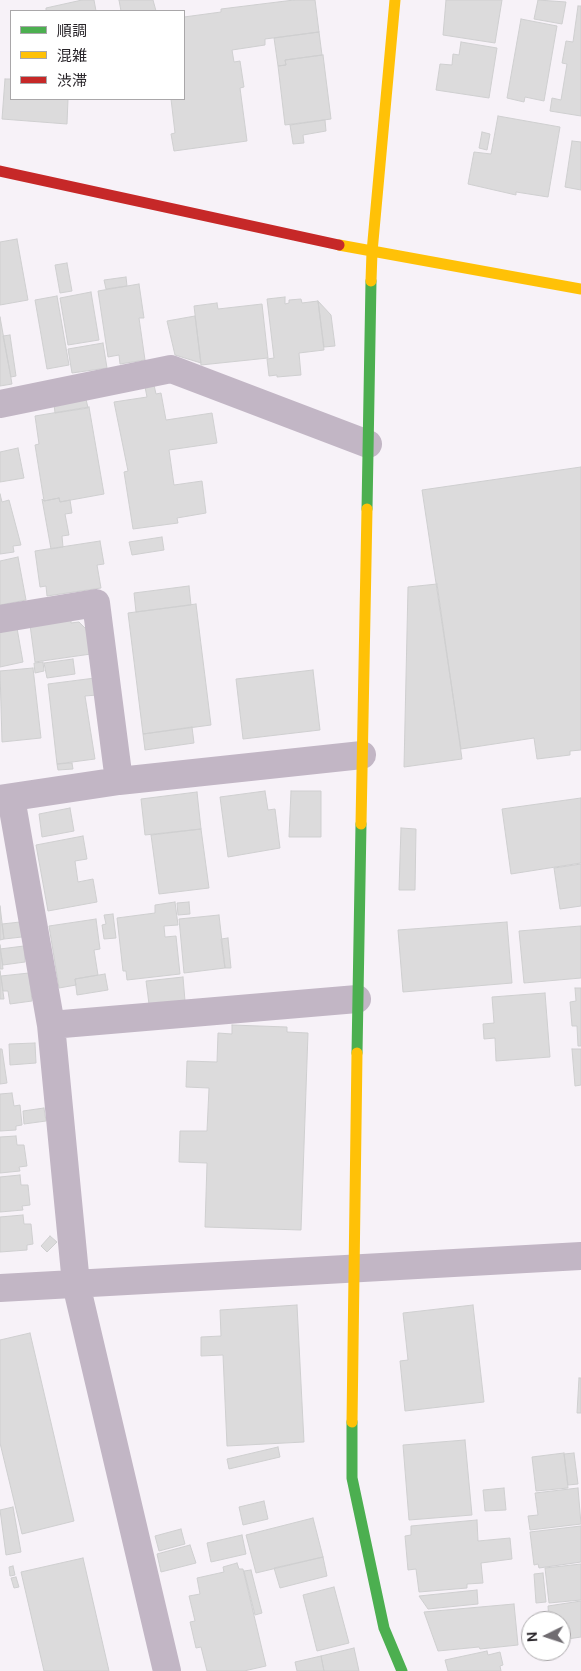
<!DOCTYPE html>
<html>
<head>
<meta charset="utf-8">
<style>
  body { margin:0 }
  #map { position:relative; width:581px; height:1671px; overflow:hidden; background:#f7f2f8; font-family:"DM Sans","Noto Sans JP",sans-serif }
  canvas { display:block }
  .legend { position:absolute; left:10px; top:10px; width:175px; height:90px; box-sizing:border-box; background:#fff; border:1px solid #a9a7a9; margin:0; padding:6px 9px; list-style:none; font-size:15px; color:#282429 }
  .legend li { display:flex; align-items:center; gap:10px; height:25px }
  .legend b { width:25px; border:1px solid #a9a7a9 }
  .north { position:absolute; left:521px; top:1611px; width:50px; height:50px; box-sizing:border-box; background:#fff; border:1px solid #a9a7a9; border-radius:50%; rotate:266deg; font-size:14px; font-weight:700; line-height:20px; text-align:center; color:#282429 }
  .north::after { content:''; display:block; margin:auto; width:18px; height:22px; background:#706c71; clip-path:polygon(50% 0,100% 100%,50% 72%,0 100%) }
</style>
</head>
<body>
<div id="map">
<canvas width="581" height="1671"></canvas>
<ul class="legend">
<li><b style="height:6px;background:#4caf50"></b>順調</li>
<li><b style="height:6px;background:#ffc107"></b>混雑</li>
<li><b style="height:6px;background:#c62828"></b>渋滞</li>
</ul>
<div class="north">N</div>
</div>
<script>
const g = document.querySelector('canvas').getContext('2d');
g.lineJoin = 'round';
function paint(path, color) {
  g.fillStyle = color;
  g.fill(path, 'evenodd');
}
function poly(rows) {
  const path = new Path2D();
  for (const r of rows) {
    path.moveTo(r[0], r[1]);
    for (let i = 2; i < r.length; i += 2) path.lineTo(r[i], r[i + 1]);
  }
  return path;
}
function stroke(path, color, width, dash) {
  g.strokeStyle = color;
  g.lineWidth = width;
  g.lineCap = dash ? 'butt' : 'round';
  g.setLineDash(dash || []);
  g.stroke(path);
}
const building = poly([
  [82,0,94,0,96,11,46,11,46,8,82,0],
  [119,0,153,0,156,11,121,11,119,0],
  [294,0,315,0,319,32,265,39,265,45,232,50,234,62,240,61,244,87,240,88,247,141,174,151,171,134,175,133,171,99,184,99,184,17,221,12,221,9,294,0],
  [446,0,502,0,495,43,443,35,446,0],
  [538,0,566,2,562,24,534,19,538,0],
  [578,6,581,6,581,116,550,111,552,98,561,100,567,64,562,63,566,41,573,42,578,6],
  [521,19,557,26,544,101,525,97,524,102,507,98,521,19],
  [319,32,322,55,285,60,286,65,278,66,274,38,319,32],
  [461,42,497,48,489,98,436,90,440,64,452,65,453,54,459,55,461,42],
  [323,55,331,119,285,125,278,66,286,65,285,60,323,55],
  [5,79,11,79,11,99,68,99,67,124,2,119,5,79],
  [498,116,560,127,548,197,516,192,516,195,468,184,474,152,491,154,498,116],
  [325,120,326,131,303,135,304,143,293,144,290,125,325,120],
  [482,132,490,134,487,150,479,148,482,132],
  [572,141,581,142,581,190,565,187,572,141],
  [17,239,28,300,0,305,0,242,17,239],
  [67,263,72,291,60,293,55,265,67,263],
  [126,277,127,286,106,289,104,280,126,277],
  [139,284,144,318,139,318,145,360,120,364,119,355,108,357,98,291,139,284],
  [91,292,99,340,68,345,60,298,91,292],
  [57,296,69,365,47,369,35,300,57,296],
  [285,297,285,304,289,303,289,300,301,299,302,303,318,301,324,350,299,353,301,375,277,377,277,375,269,376,267,359,274,358,267,299,285,297],
  [318,301,331,315,335,346,324,347,318,301],
  [217,303,218,309,262,304,268,358,201,365,194,306,217,303],
  [195,316,201,363,175,355,167,321,195,316],
  [0,317,12,384,0,386,0,317],
  [10,335,16,376,11,377,3,336,10,335],
  [103,343,107,368,72,373,68,349,103,343],
  [154,385,156,394,161,393,166,420,212,413,217,443,169,450,174,485,202,481,206,513,177,518,178,523,133,529,124,472,128,471,114,402,147,397,145,387,154,385],
  [86,399,88,408,55,413,54,404,86,399],
  [89,407,104,494,60,502,59,498,44,501,35,445,39,444,35,416,89,407],
  [18,448,24,478,0,482,0,452,18,448],
  [581,467,581,750,570,751,570,755,537,759,534,738,461,749,422,490,581,467],
  [0,494,2,502,9,500,21,545,13,546,14,552,0,554,0,494],
  [59,498,60,502,70,500,72,513,65,514,69,535,62,536,63,547,51,549,42,499,44,501,59,498],
  [162,537,164,550,132,555,129,542,162,537],
  [100,541,104,564,97,565,101,588,47,596,46,586,40,587,35,551,100,541],
  [18,557,26,600,0,605,0,561,18,557],
  [437,584,462,759,404,767,408,587,437,584],
  [189,586,191,605,136,612,134,593,189,586],
  [196,604,211,725,143,734,128,613,196,604],
  [71,620,71,623,79,622,86,629,91,654,35,662,30,625,71,620],
  [17,628,23,662,0,667,0,632,17,628],
  [73,659,75,674,47,678,44,663,73,659],
  [43,662,44,671,35,673,34,663,43,662],
  [33,668,41,738,2,742,0,671,33,668],
  [313,670,320,730,243,739,236,679,313,670],
  [95,678,97,695,85,696,95,759,57,764,48,684,95,678],
  [192,727,194,743,145,750,143,734,192,727],
  [72,763,73,769,58,770,57,764,72,763],
  [265,791,268,810,275,809,280,848,228,857,220,797,265,791],
  [291,791,321,791,321,837,289,837,291,791],
  [197,792,201,829,145,835,141,799,197,792],
  [581,798,581,863,511,874,502,809,581,798],
  [70,808,74,831,42,837,39,814,70,808],
  [401,828,416,829,415,890,399,890,401,828],
  [201,829,209,888,159,894,151,835,201,829],
  [83,836,87,859,75,861,78,882,93,879,97,902,48,911,36,845,83,836],
  [581,864,581,906,560,909,554,868,581,864],
  [175,902,178,925,164,926,165,937,176,936,180,974,127,980,126,971,123,971,117,918,155,913,155,905,175,902],
  [189,902,190,914,178,915,177,903,189,902],
  [0,906,4,939,0,940,0,906],
  [113,914,116,938,104,939,102,925,106,924,104,915,113,914],
  [219,915,225,968,184,973,179,919,219,915],
  [96,919,100,949,94,950,98,975,75,979,76,985,59,988,49,926,96,919],
  [20,922,22,937,4,939,2,924,20,922],
  [507,922,512,983,403,992,398,930,507,922],
  [581,926,581,978,524,983,519,931,581,926],
  [228,938,231,968,225,968,221,939,228,938],
  [0,945,3,969,0,969,0,945],
  [24,946,25,962,3,965,0,949,24,946],
  [0,971,4,999,0,999,0,971],
  [29,973,32,1001,10,1004,8,991,3,991,1,976,29,973],
  [105,974,108,990,77,995,75,979,105,974],
  [183,977,185,1001,149,1004,146,981,183,977],
  [575,988,581,988,581,1046,578,1046,577,1026,572,1026,570,1002,576,1001,575,988],
  [545,993,550,1057,496,1061,495,1038,484,1039,483,1024,494,1023,492,997,545,993],
  [232,1025,287,1027,287,1032,308,1033,301,1230,205,1227,207,1163,179,1162,180,1131,207,1131,209,1088,186,1087,187,1061,217,1062,218,1033,232,1034,232,1025],
  [35,1043,36,1063,10,1065,9,1044,35,1043],
  [0,1049,2,1049,7,1083,0,1084,0,1049],
  [572,1049,581,1049,581,1085,575,1086,572,1049],
  [12,1093,14,1106,20,1105,22,1125,16,1126,16,1130,0,1131,0,1094,12,1093],
  [44,1108,46,1121,24,1124,23,1111,44,1108],
  [16,1136,17,1145,24,1145,27,1166,19,1167,20,1171,0,1173,0,1137,16,1136],
  [20,1175,21,1185,28,1185,30,1205,22,1206,23,1210,0,1212,0,1177,20,1175],
  [23,1215,24,1224,31,1224,33,1244,27,1245,27,1250,0,1252,0,1217,23,1215],
  [50,1236,57,1242,47,1252,41,1246,50,1236],
  [297,1305,304,1442,227,1446,223,1355,201,1356,201,1337,221,1336,220,1310,297,1305],
  [473,1305,484,1402,405,1411,400,1361,408,1360,403,1313,473,1305],
  [30,1333,74,1521,22,1534,0,1443,0,1340,30,1333],
  [579,1378,581,1378,581,1413,577,1413,579,1378],
  [465,1440,472,1515,409,1520,403,1445,465,1440],
  [278,1447,280,1457,229,1469,227,1459,278,1447],
  [564,1453,568,1488,536,1491,532,1457,564,1453],
  [574,1453,578,1484,568,1485,564,1454,574,1453],
  [504,1488,506,1510,485,1511,483,1490,504,1488],
  [578,1488,581,1524,530,1530,528,1516,538,1515,535,1493,578,1488],
  [264,1501,268,1519,243,1525,239,1507,264,1501],
  [13,1507,21,1552,6,1555,0,1510,13,1507],
  [313,1518,323,1557,256,1573,246,1535,313,1518],
  [477,1520,478,1541,510,1538,512,1559,481,1563,483,1583,467,1584,467,1588,419,1592,416,1569,408,1570,405,1536,411,1535,411,1526,477,1520],
  [581,1526,581,1562,539,1568,538,1564,534,1565,530,1532,581,1526],
  [181,1529,185,1544,159,1551,155,1536,181,1529],
  [242,1535,246,1554,211,1562,207,1543,242,1535],
  [190,1545,196,1563,161,1572,157,1554,190,1545],
  [323,1557,327,1576,280,1588,274,1568,323,1557],
  [83,1558,109,1671,44,1671,21,1572,83,1558],
  [237,1563,239,1569,243,1569,266,1666,244,1671,207,1671,201,1647,196,1648,190,1622,195,1621,189,1596,200,1594,197,1578,224,1572,223,1567,237,1563],
  [581,1564,581,1600,549,1603,545,1568,581,1564],
  [13,1566,15,1575,10,1576,9,1567,13,1566],
  [251,1570,262,1613,255,1615,244,1571,251,1570],
  [543,1573,546,1602,536,1603,534,1574,543,1573],
  [16,1577,19,1587,14,1588,11,1578,16,1577],
  [334,1587,349,1643,317,1651,303,1595,334,1587],
  [477,1590,478,1604,428,1609,419,1596,477,1590],
  [581,1601,581,1637,561,1640,561,1621,549,1621,548,1606,581,1601],
  [514,1604,518,1645,480,1649,479,1647,438,1651,424,1612,514,1604],
  [354,1648,359,1671,324,1671,321,1656,354,1648],
  [487,1651,488,1655,500,1652,503,1665,500,1666,501,1671,448,1671,445,1660,487,1651],
  [321,1656,324,1671,297,1671,295,1662,321,1656]
]);
paint(building, '#dcdbdc');
stroke(building, '#cfcfd0', 1);
stroke(poly([
  [0,404,171,369,368,444],
  [0,619,96,603,119,781],
  [11,798,51,1025,76,1284,167,1671],
  [0,799,119,781,362,755],
  [51,1025,357,999],
  [0,1288,581,1256]
]), '#c2b6c5', 28);
stroke(poly([
  [367,509,371,281],
  [357,1053,361,824],
  [352,1422,352,1478,384,1628,402,1671]
]), '#4caf50', 11);
stroke(poly([
  [339,245,581,289],
  [371,281,372,252,395,0],
  [361,824,367,509],
  [352,1422,357,1053]
]), '#ffc107', 11);
stroke(poly([
  [0,171,339,245]
]), '#c62828', 11);
</script>
</body>
</html>
